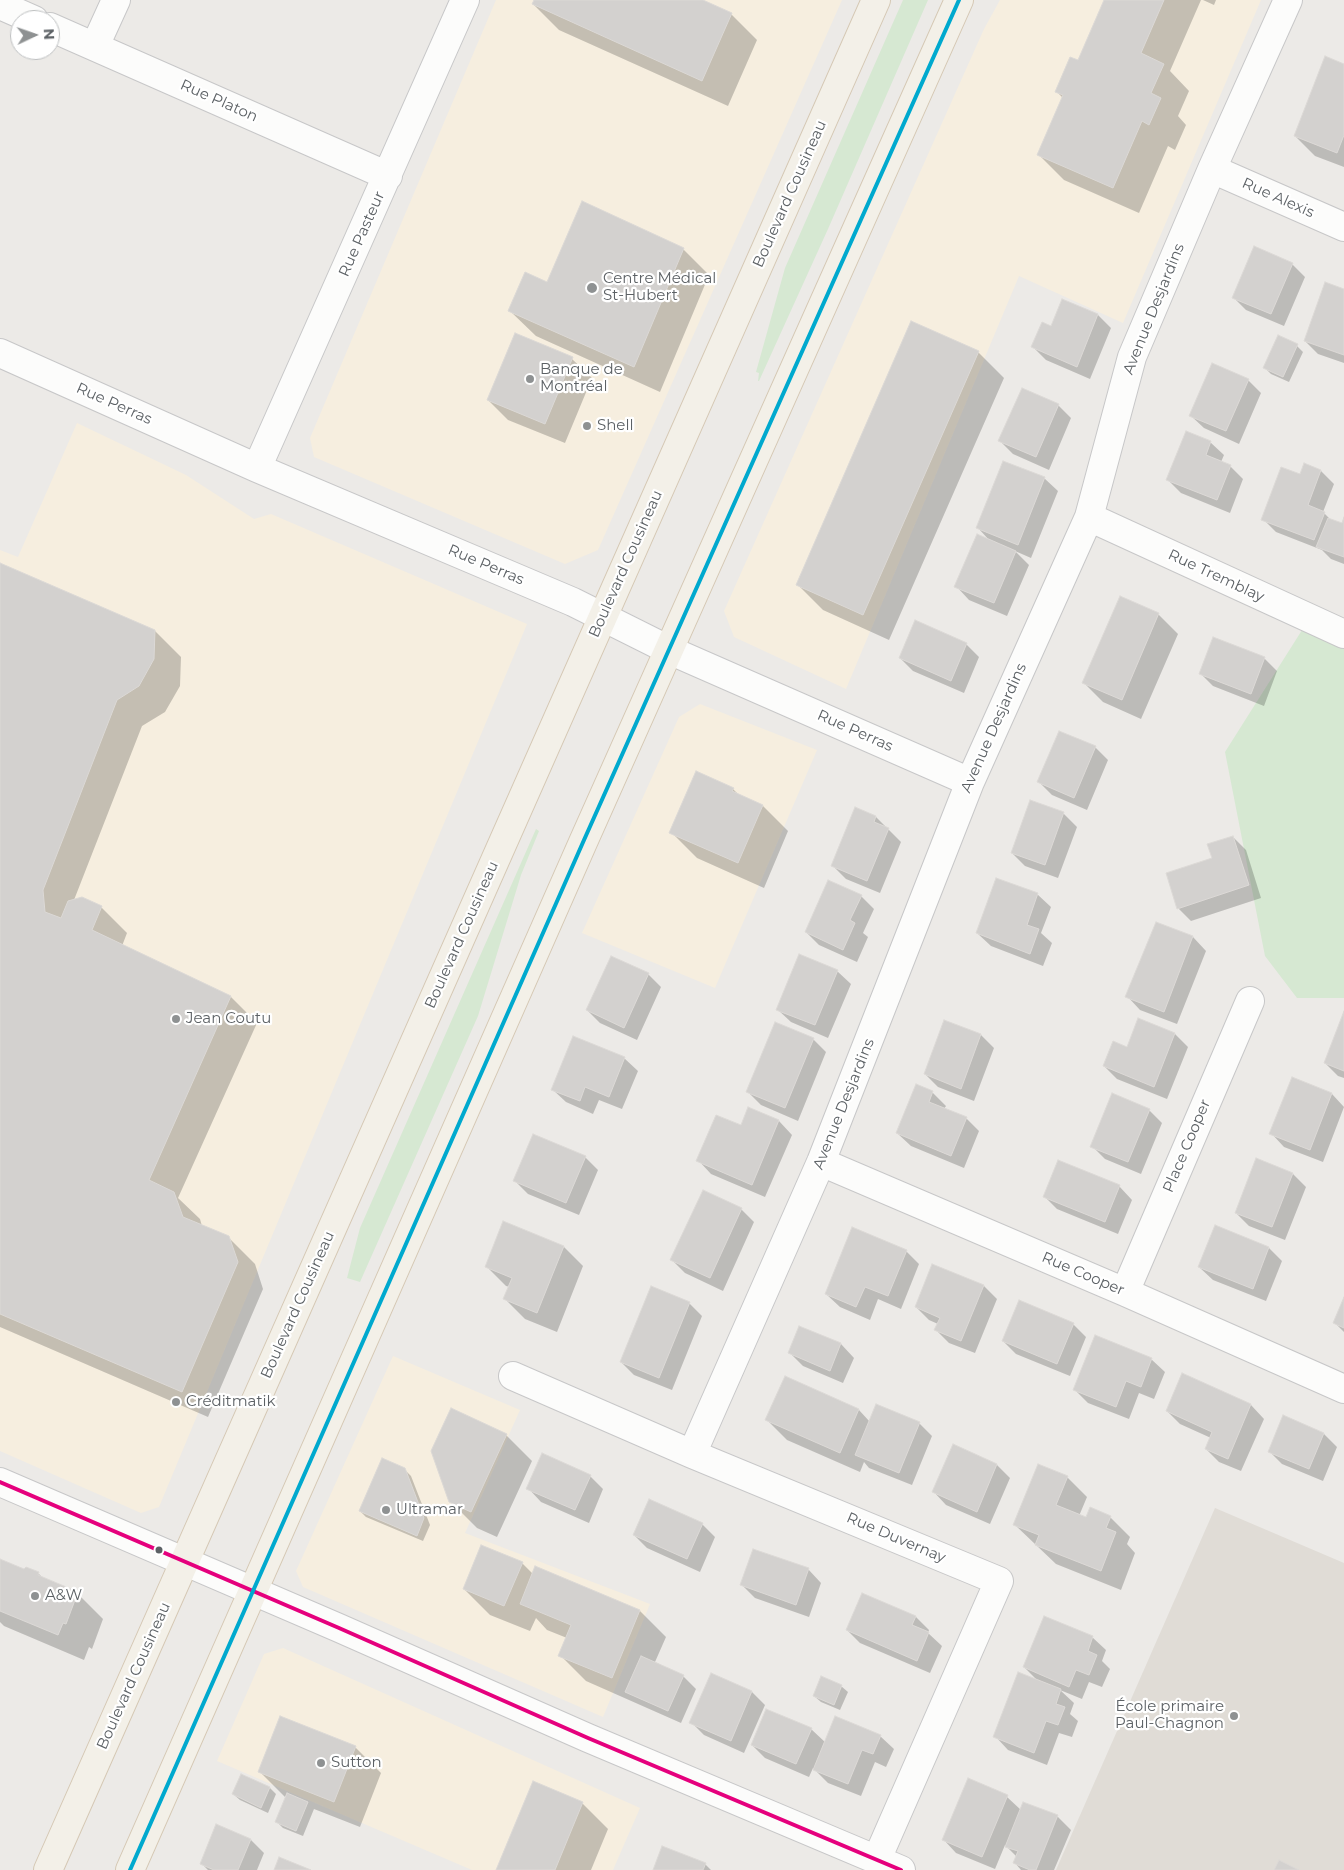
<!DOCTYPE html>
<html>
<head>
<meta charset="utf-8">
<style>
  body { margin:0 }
  #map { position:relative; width:1344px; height:1870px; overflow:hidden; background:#eceae7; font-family:Montserrat,sans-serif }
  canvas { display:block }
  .north { position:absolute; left:10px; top:10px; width:50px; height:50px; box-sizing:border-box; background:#fff; border:1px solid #bec0c1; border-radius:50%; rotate:87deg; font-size:14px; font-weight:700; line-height:20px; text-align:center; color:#5c6165 }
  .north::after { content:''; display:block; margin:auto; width:18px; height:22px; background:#8e9192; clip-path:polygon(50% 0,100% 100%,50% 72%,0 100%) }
</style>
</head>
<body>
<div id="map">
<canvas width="1344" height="1870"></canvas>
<div class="north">N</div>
</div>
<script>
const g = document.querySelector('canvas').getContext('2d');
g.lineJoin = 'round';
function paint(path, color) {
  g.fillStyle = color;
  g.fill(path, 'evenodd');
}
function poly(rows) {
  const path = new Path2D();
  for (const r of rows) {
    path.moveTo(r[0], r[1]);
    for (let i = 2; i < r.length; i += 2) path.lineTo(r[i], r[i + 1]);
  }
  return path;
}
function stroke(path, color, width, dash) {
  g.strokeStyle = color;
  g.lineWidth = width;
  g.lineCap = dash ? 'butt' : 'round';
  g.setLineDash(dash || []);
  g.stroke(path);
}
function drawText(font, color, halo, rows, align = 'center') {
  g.font = font + ' Montserrat,sans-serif';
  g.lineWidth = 4.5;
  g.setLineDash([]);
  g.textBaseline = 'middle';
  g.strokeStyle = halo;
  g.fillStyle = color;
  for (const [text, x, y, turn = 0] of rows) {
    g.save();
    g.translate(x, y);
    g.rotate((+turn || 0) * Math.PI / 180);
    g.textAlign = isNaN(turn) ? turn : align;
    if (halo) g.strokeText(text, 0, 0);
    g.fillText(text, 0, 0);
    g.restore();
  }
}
paint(poly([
  [496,0,842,0,598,550,565,564,314,457,310,438],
  [1000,0,1261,0,1123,323,1019,276,846,689,734,637,724,611,984,29],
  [77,423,186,475,254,519,271,514,527,624,159,1507,141,1513,0,1451,0,550,18,557],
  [700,704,817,750,715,988,582,933,679,717],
  [393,1356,520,1410,465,1533,650,1604,603,1717,303,1587,296,1571],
  [283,1648,640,1808,613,1870,472,1870,217,1761,264,1654]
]), '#f6eedf');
paint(poly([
  [1215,1508,1344,1563,1344,1870,1056,1870]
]), '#e0dcd6');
paint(poly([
  [903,0,928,0,828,229,759,381,758,381,759,373,756,372,785,268],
  [1309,619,1344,634,1344,998,1297,998,1265,956,1225,752],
  [536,829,539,831,521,875,478,1016,360,1282,347,1278,360,1228]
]), '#d6e8d2');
paint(poly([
  [535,0,700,0,731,14,757,40,728,106,559,30,533,4],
  [1105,0,1201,0,1170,71,1189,91,1178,116,1186,125,1175,150,1168,146,1139,213,1064,180,1038,154,1063,98,1056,91,1078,62],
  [1203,0,1216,0,1214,5],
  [1344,65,1344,167,1315,156,1295,136],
  [683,249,709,275,660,392,536,336,510,311,547,284],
  [1292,264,1305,277,1284,326,1246,310,1233,297],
  [1344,291,1344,363,1318,354,1305,341],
  [1063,301,1098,315,1111,328,1090,379,1046,360,1033,347,1052,327],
  [1297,346,1303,352,1289,382,1271,374,1265,368],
  [978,352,1004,378,889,640,823,610,797,584],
  [572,359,592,378,565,443,508,420,488,400],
  [1248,380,1261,393,1239,444,1204,428,1190,415],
  [1058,405,1071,418,1049,470,1013,454,1000,441],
  [1210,442,1224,455,1221,462,1230,466,1243,479,1230,513,1181,493,1168,480],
  [1321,471,1334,484,1323,512,1332,521,1342,525,1344,520,1344,564,1331,559,1322,550,1276,532,1263,519,1301,476],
  [1044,478,1058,491,1031,558,1015,551,1029,565,1007,616,969,600,956,586,990,541,978,528],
  [0,564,155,631,181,657,180,686,165,712,142,726,74,900,101,907,127,933,122,946,231,997,257,1023,178,1198,200,1219,202,1226,229,1238,255,1264,263,1289,208,1417,0,1327],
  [1158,614,1178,634,1141,719,1103,702,1084,683],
  [966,644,979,657,964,693,913,671,900,658],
  [1264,658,1277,671,1264,706,1213,686,1200,673],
  [1095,747,1108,760,1087,810,1052,795,1039,782],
  [733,789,739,795,763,806,788,831,764,888,697,858,671,832],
  [856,809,876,817,901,842,880,893,846,879,833,866],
  [1063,813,1077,827,1058,878,1025,866,1012,853],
  [1233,837,1246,850,1261,898,1191,921,1178,908,1213,859],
  [1037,894,1051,907,1041,933,1052,943,1043,966,991,946,977,933],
  [861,896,874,909,863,933,868,937,857,962,819,945,806,932],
  [1156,923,1193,937,1206,951,1177,1024,1140,1010,1127,996],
  [837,971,851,984,828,1038,791,1022,777,1009],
  [648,974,661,987,637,1040,600,1023,587,1010],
  [1344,1014,1344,1078,1338,1076,1325,1063],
  [1175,1034,1188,1047,1167,1099,1117,1079,1104,1066,1127,1049],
  [981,1035,994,1048,974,1101,938,1087,925,1074],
  [813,1039,826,1052,798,1121,761,1105,748,1092],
  [624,1058,638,1071,622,1109,599,1100,593,1114,566,1102,552,1089],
  [1292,1079,1332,1094,1344,1107,1323,1162,1284,1147,1271,1133],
  [916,1086,932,1092,946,1106,944,1109,966,1118,979,1131,964,1168,911,1146,897,1133],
  [749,1108,779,1121,792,1135,765,1197,711,1174,698,1160,741,1127],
  [1149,1110,1162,1123,1141,1174,1105,1159,1092,1146],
  [585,1157,598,1170,579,1215,528,1194,515,1181],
  [1293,1174,1306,1187,1285,1240,1249,1226,1236,1213],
  [1119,1186,1132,1200,1118,1234,1057,1209,1044,1196],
  [741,1209,754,1222,723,1291,685,1273,672,1260],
  [504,1222,564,1247,583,1266,557,1332,525,1319,505,1299,510,1287,506,1286,486,1266],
  [1215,1227,1269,1248,1282,1261,1266,1301,1213,1280,1199,1267],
  [906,1251,919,1264,901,1309,878,1299,870,1320,840,1307,826,1294],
  [933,1265,984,1286,997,1299,975,1353,949,1343,936,1330,938,1324,929,1320,916,1307],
  [1344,1300,1344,1332,1335,1323],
  [689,1303,702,1316,672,1390,634,1375,621,1362],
  [1073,1324,1086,1337,1070,1376,1016,1354,1003,1341],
  [800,1328,841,1344,854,1358,843,1383,803,1366,790,1353],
  [1151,1359,1165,1372,1154,1399,1139,1393,1129,1419,1088,1403,1075,1390],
  [1183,1375,1251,1405,1264,1419,1241,1471,1219,1462,1206,1449,1211,1438,1180,1424,1167,1411],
  [786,1378,859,1410,870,1422,919,1423,932,1436,912,1485,869,1468,864,1462,860,1472,787,1440,767,1420],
  [1283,1416,1324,1434,1337,1447,1323,1481,1282,1464,1269,1451],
  [506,1435,532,1461,497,1537,477,1528,450,1501],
  [953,1446,997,1465,1010,1478,990,1524,946,1505,933,1491],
  [404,1469,411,1476,430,1525,423,1541,366,1517,360,1511],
  [590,1476,603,1489,589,1523,541,1502,528,1488],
  [1067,1477,1087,1497,1079,1516,1087,1519,1110,1517,1130,1537,1127,1544,1135,1553,1121,1590,1056,1564,1015,1525],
  [702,1524,715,1537,700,1572,647,1548,634,1535],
  [0,1560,24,1571,38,1573,44,1579,77,1593,103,1619,92,1649,89,1647,84,1660,4,1626,0,1622],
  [522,1563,533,1574,536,1568,640,1611,666,1637,655,1662,683,1676,696,1689,681,1723,586,1681,560,1655,567,1638,547,1630,536,1618,530,1631,490,1615,464,1589],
  [808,1569,821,1583,809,1617,755,1598,742,1585],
  [862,1594,916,1617,929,1630,928,1633,942,1646,930,1673,860,1643,847,1630],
  [1092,1637,1106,1650,1102,1661,1110,1669,1102,1687,1089,1682,1082,1699,1060,1690,1074,1703,1070,1714,1078,1721,1072,1737,1059,1733,1047,1765,1008,1750,995,1736,1039,1682,1024,1667],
  [712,1675,752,1692,765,1705,744,1753,704,1735,691,1722],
  [841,1686,848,1692,840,1710,821,1702,814,1696],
  [811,1729,826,1743,880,1736,894,1749,886,1767,875,1762,861,1796,828,1783,813,1768,809,1777,765,1758,752,1745],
  [355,1747,381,1773,360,1827,314,1809,303,1836,283,1828,277,1822,286,1798,260,1772],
  [242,1775,270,1788,276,1794,268,1813,240,1800,233,1794],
  [1007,1797,1021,1810,1024,1803,1058,1817,1071,1830,1054,1870,1021,1870,1015,1863,1017,1857,1005,1845,995,1869,956,1853,943,1839],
  [582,1803,608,1829,591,1870,498,1870],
  [251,1840,264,1853,257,1870,208,1870,202,1864],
  [705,1864,711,1870,654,1870]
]), '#0003');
const building = poly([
  [534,0,703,0,732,13,702,81,532,4,534,0],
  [1104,0,1164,0,1141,53,1164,64,1151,93,1161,98,1149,125,1142,121,1113,188,1037,155,1063,95,1055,92,1070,57,1078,60,1104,0],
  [1325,56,1344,64,1344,135,1337,153,1294,136,1325,56],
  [582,201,684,248,634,367,508,311,525,272,547,282,582,201],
  [1254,246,1293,263,1271,314,1232,298,1254,246],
  [1325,282,1344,289,1344,355,1304,341,1325,282],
  [1062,299,1098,314,1077,367,1031,347,1042,322,1051,326,1062,299],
  [911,321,979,351,863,615,796,585,911,321],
  [515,333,573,357,545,424,487,400,515,333],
  [1278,335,1298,344,1283,377,1263,368,1278,335],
  [1212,363,1249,379,1226,431,1189,416,1212,363],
  [1022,388,1059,404,1036,457,998,441,1022,388],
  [1186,431,1211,441,1206,455,1231,465,1217,500,1166,480,1186,431],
  [1003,461,1045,477,1018,545,976,528,1003,461],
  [1304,463,1321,470,1308,505,1325,512,1314,540,1261,520,1281,467,1300,474,1304,463],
  [1344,517,1344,557,1316,547,1328,518,1342,523,1344,517],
  [977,534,1016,551,994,603,954,587,977,534],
  [0,563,155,630,154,659,139,686,117,700,43,890,45,912,61,918,68,901,82,897,102,906,92,930,231,996,149,1180,174,1192,183,1217,229,1236,238,1262,182,1392,0,1314,0,563],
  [1120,596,1159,613,1122,700,1082,683,1120,596],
  [915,620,967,643,951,681,899,658,915,620],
  [1213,637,1265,657,1251,694,1199,674,1213,637],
  [1059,731,1096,746,1074,798,1037,782,1059,731],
  [696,771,734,788,732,791,763,805,738,863,669,833,696,771],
  [1030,800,1064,812,1045,865,1011,853,1030,800],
  [855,807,876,816,874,822,889,828,867,881,831,866,855,807],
  [1233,836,1249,885,1177,909,1166,873,1212,858,1207,844,1233,836],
  [996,878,1038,893,1027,925,1039,929,1030,954,976,933,996,878],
  [828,880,862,895,850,920,855,923,843,950,805,932,828,880],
  [1156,922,1193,936,1164,1012,1125,997,1156,922],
  [799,954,838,970,815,1025,776,1010,799,954],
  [611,956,649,973,624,1028,586,1010,611,956],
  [1344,1011,1344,1071,1324,1063,1344,1011],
  [1138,1018,1175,1033,1154,1087,1103,1066,1113,1041,1127,1047,1138,1018],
  [944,1020,981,1034,961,1089,924,1074,944,1020],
  [775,1022,814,1038,785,1108,746,1092,775,1022],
  [573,1036,625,1057,609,1097,585,1087,580,1101,551,1090,573,1036],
  [1292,1077,1332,1093,1310,1150,1269,1134,1292,1077],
  [916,1084,933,1091,929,1102,967,1117,951,1156,896,1133,916,1084],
  [1112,1093,1150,1109,1128,1162,1090,1147,1112,1093],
  [748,1107,779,1120,752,1185,696,1161,716,1115,741,1125,748,1107],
  [533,1134,586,1156,566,1203,513,1181,533,1134],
  [1256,1158,1293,1173,1272,1227,1235,1213,1256,1158],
  [1058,1160,1120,1185,1105,1222,1043,1197,1058,1160],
  [703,1190,742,1208,710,1278,670,1260,703,1190],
  [503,1221,564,1246,537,1313,503,1299,512,1278,485,1267,503,1221],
  [1215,1225,1269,1247,1253,1289,1198,1267,1215,1225],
  [852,1227,907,1250,888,1296,865,1287,856,1307,825,1294,852,1227],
  [932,1264,984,1285,961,1341,934,1330,940,1318,915,1307,932,1264],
  [651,1286,690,1302,659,1378,620,1362,651,1286],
  [1344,1297,1344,1328,1333,1323,1344,1297],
  [1019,1300,1074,1323,1057,1364,1002,1341,1019,1300],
  [799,1326,841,1343,830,1371,788,1353,799,1326],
  [1095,1335,1152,1358,1141,1387,1126,1381,1116,1407,1073,1390,1095,1335],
  [1182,1373,1251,1404,1228,1459,1205,1449,1212,1432,1166,1411,1182,1373],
  [785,1376,859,1409,840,1453,765,1420,785,1376],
  [876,1404,920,1422,899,1473,855,1455,876,1404],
  [451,1408,507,1434,471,1512,449,1502,431,1451,451,1408],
  [1283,1415,1324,1433,1309,1469,1268,1452,1283,1415],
  [953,1444,997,1464,977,1512,932,1492,953,1444],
  [542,1453,591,1475,575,1510,526,1489,542,1453],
  [382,1458,405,1468,424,1518,417,1536,359,1511,382,1458],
  [1038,1464,1068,1476,1056,1505,1086,1517,1090,1507,1111,1516,1106,1528,1116,1532,1101,1571,1035,1545,1039,1535,1013,1525,1038,1464],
  [649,1499,703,1523,687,1559,633,1535,649,1499],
  [481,1545,523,1562,504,1606,463,1589,481,1545],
  [753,1549,809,1568,796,1605,740,1585,753,1549],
  [0,1559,24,1569,26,1567,39,1572,38,1575,78,1592,66,1624,63,1623,58,1635,0,1611,0,1559],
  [535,1566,640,1610,612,1678,558,1656,571,1625,520,1604,535,1566],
  [862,1593,916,1616,912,1625,929,1632,917,1661,846,1630,862,1593],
  [1044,1616,1093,1636,1088,1651,1097,1655,1089,1675,1076,1670,1069,1687,1023,1667,1044,1616],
  [641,1656,684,1675,668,1711,625,1692,641,1656],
  [1018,1672,1061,1689,1056,1704,1065,1707,1058,1725,1046,1721,1034,1753,993,1737,1018,1672],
  [711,1673,752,1691,731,1741,689,1723,711,1673],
  [821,1676,842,1685,834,1705,813,1696,821,1676],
  [766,1709,812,1728,796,1764,751,1745,766,1709],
  [280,1716,356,1746,334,1802,258,1772,280,1716],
  [835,1716,881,1735,873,1754,862,1750,848,1784,813,1770,835,1716],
  [241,1774,270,1787,261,1808,232,1794,241,1774],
  [968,1778,1008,1795,982,1857,942,1840,968,1778],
  [533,1781,583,1802,555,1870,496,1870,533,1781],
  [287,1793,308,1802,296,1831,275,1822,287,1793],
  [1023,1802,1058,1815,1036,1870,1030,1870,1013,1863,1018,1851,1005,1847,1023,1802],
  [216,1824,251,1839,238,1870,214,1870,200,1864,216,1824],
  [662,1846,706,1863,703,1870,653,1870,662,1846],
  [279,1857,311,1870,274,1870,279,1857],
  [1279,1860,1299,1870,1274,1870,1279,1860]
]);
paint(building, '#d3d1cf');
stroke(building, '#dcd9d6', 1);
const minor = poly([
  [0,5,34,20],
  [50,27,388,176],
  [95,46,116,0],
  [1212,169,1344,227],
  [0,353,257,468,573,602,669,650,970,782],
  [257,468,465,0],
  [1089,517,1344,634],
  [821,1162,1125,1292,1344,1389],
  [1125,1292,1250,1001],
  [513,1376,692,1454,999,1581,877,1859],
  [692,1454,821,1162,970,782,1089,517,1132,357,1212,169,1288,0],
  [0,1482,339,1628,588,1738,901,1870]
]);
const major = poly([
  [48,1870,876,0],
  [130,1870,584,840,959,0]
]);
stroke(minor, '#c7c7c8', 30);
stroke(major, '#d5c8b4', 30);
stroke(minor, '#fcfcfb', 28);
stroke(major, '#f3f0e8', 28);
stroke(poly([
  [0,1482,339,1628,588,1738,901,1870]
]), '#e5007d', 4);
stroke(poly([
  [130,1870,584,840,959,0]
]), '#00a9ce', 4);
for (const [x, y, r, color] of [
  [592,288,6,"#8e9192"],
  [530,379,5,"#8e9192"],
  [587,426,5,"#8e9192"],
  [176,1019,5,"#8e9192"],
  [176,1402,5,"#8e9192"],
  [386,1510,5,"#8e9192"],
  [159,1550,4.5,"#5c6165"],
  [35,1596,5,"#8e9192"],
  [1234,1716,5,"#8e9192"],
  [321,1763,5,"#8e9192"]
]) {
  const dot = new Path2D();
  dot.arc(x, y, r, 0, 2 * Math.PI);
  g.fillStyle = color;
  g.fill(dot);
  stroke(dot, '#fff', 2);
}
drawText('15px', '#5c6165', '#fff', [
  ["Rue Platon",219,101,24],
  ["Boulevard Cousineau",790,194,-66],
  ["Rue Alexis",1278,198,24],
  ["Rue Pasteur",362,234,-66],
  ["Avenue Desjardins",1154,309,-68],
  ["Rue Perras",114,404,24],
  ["Boulevard Cousineau",626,564,-66],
  ["Rue Perras",486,565,23],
  ["Rue Tremblay",1216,576,25],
  ["Avenue Desjardins",994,728,-66],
  ["Rue Perras",855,731,24],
  ["Boulevard Cousineau",462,935,-66],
  ["Avenue Desjardins",844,1104,-68],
  ["Place Cooper",1187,1146,-67],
  ["Rue Cooper",1083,1274,23],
  ["Boulevard Cousineau",298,1305,-66],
  ["Rue Duvernay",896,1538,23],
  ["Boulevard Cousineau",134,1676,-66]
]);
drawText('15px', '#5c6165', '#fff', [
  ["Centre Médical",603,279],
  ["St-Hubert",603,296],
  ["Banque de",540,370],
  ["Montréal",540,387],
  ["Shell",597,426],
  ["Jean Coutu",186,1019],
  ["Créditmatik",186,1402],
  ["Ultramar",396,1510],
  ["A&W",45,1596],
  ["École primaire",1224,1707,"right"],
  ["Paul-Chagnon",1224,1724,"right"],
  ["Sutton",331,1763]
], 'left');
</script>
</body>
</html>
